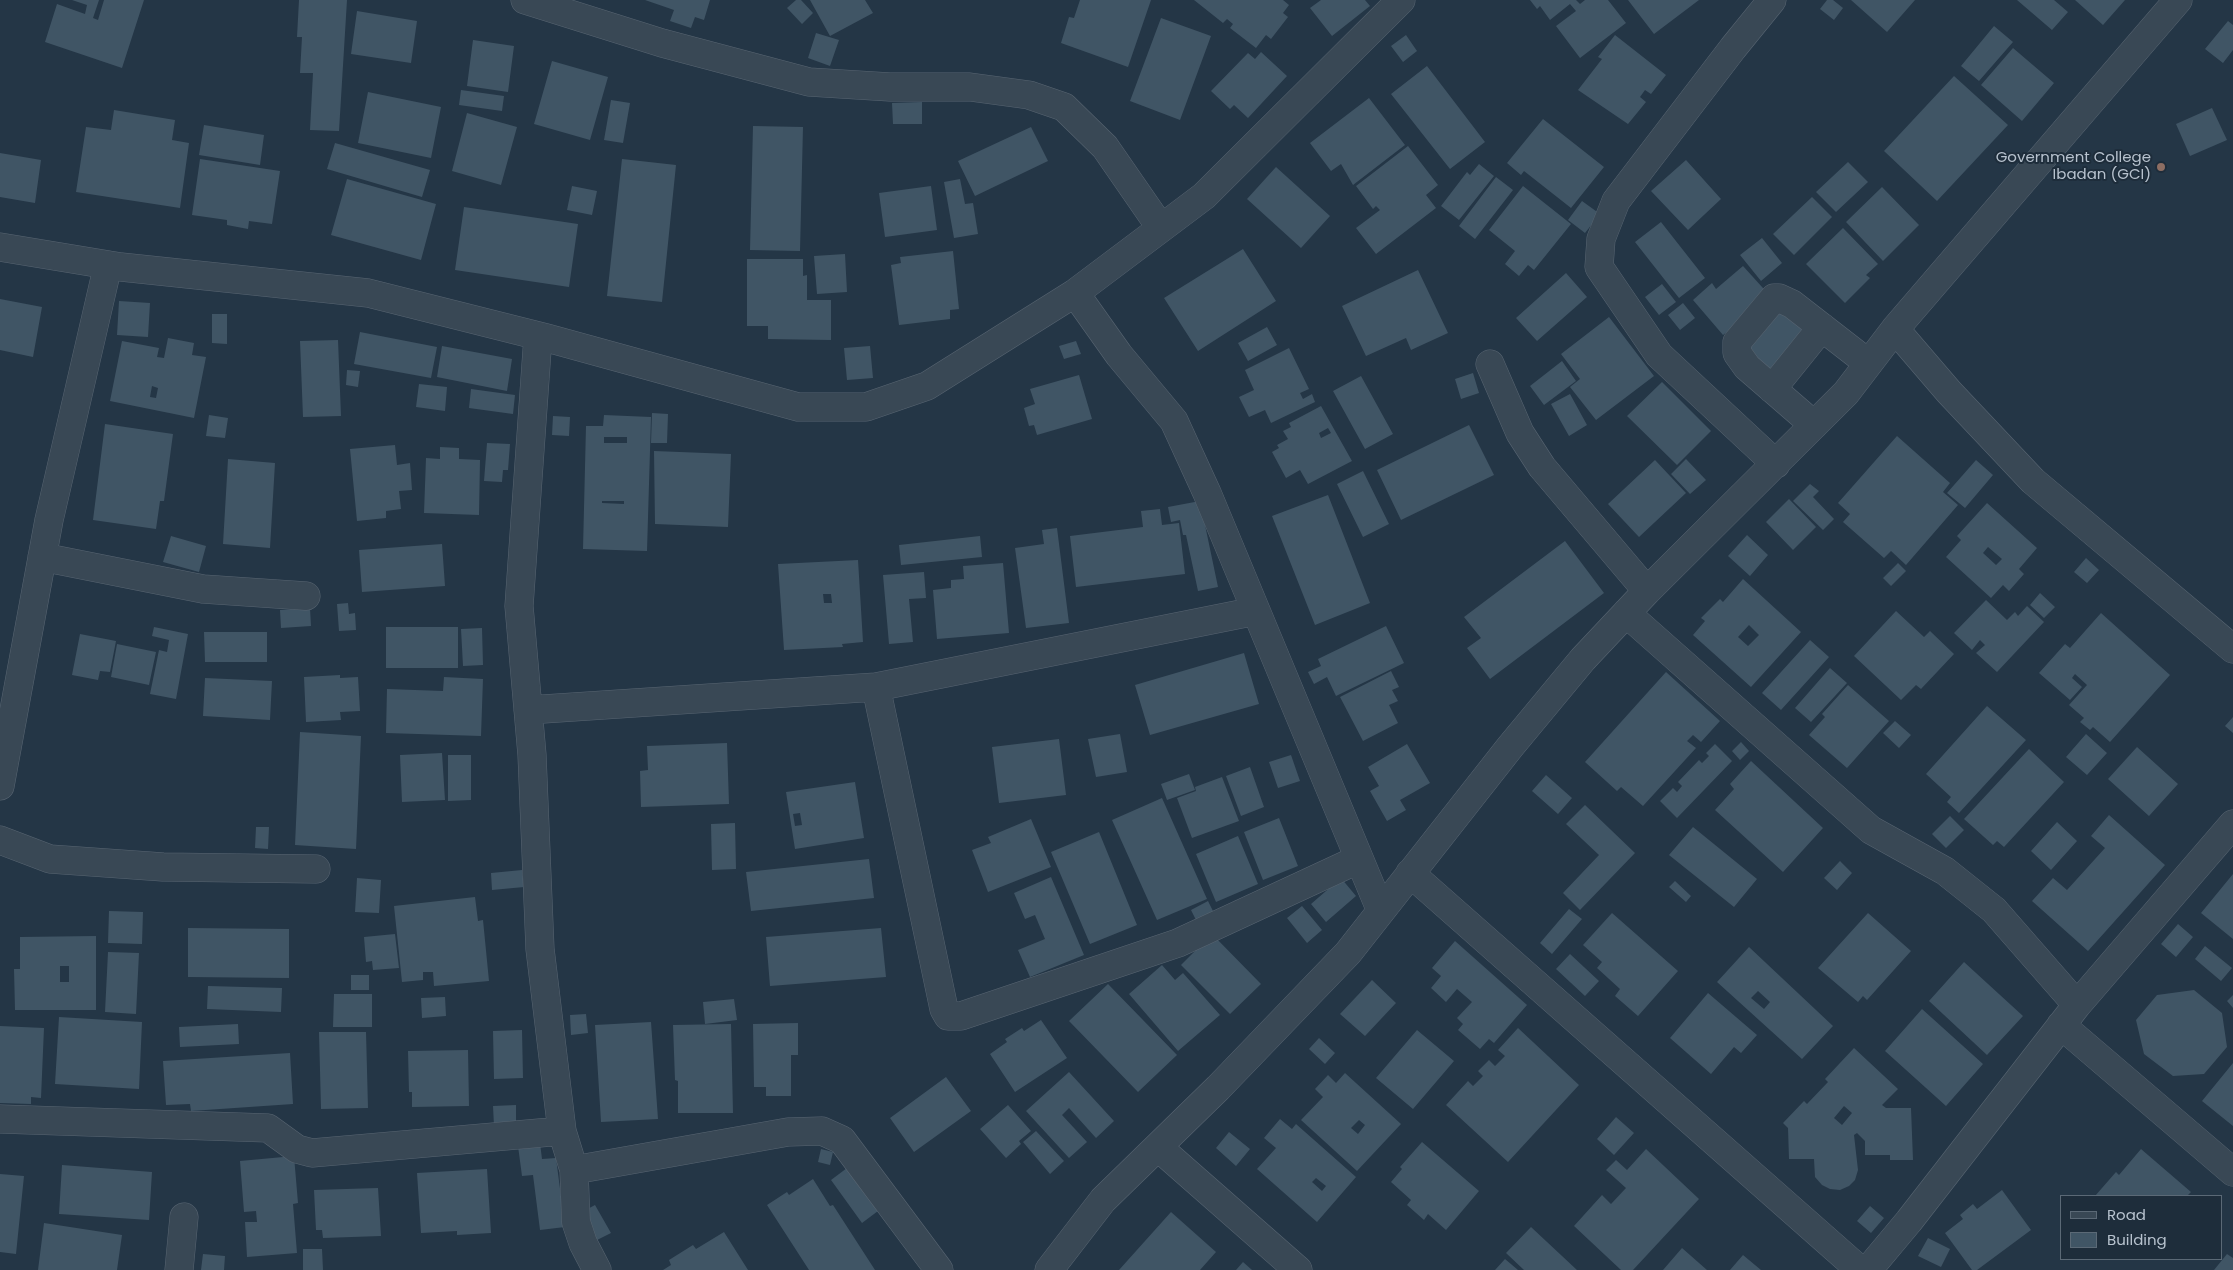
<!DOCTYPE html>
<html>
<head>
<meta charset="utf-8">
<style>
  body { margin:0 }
  #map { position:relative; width:2233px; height:1270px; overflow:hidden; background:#243646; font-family:Poppins,sans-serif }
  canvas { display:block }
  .legend { position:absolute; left:2060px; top:1195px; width:162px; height:65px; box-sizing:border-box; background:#1e2d3b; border:1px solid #5b6976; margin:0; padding:6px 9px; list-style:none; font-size:15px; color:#b7c2ce }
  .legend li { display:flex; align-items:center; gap:10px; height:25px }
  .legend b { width:25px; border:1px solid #5b6976 }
</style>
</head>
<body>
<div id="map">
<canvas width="2233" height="1270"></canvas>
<ul class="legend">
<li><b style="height:6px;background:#394855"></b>Road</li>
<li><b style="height:14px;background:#405565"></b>Building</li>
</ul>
</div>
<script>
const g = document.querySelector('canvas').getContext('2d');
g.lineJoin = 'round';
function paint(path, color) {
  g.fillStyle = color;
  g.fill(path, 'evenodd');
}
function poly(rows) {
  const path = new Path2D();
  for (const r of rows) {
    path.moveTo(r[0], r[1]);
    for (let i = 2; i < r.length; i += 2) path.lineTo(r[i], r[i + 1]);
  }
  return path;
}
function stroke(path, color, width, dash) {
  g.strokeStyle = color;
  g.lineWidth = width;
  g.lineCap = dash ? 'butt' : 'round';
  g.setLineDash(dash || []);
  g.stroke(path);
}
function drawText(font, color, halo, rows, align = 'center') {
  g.font = font + ' Poppins,sans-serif';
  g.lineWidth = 4;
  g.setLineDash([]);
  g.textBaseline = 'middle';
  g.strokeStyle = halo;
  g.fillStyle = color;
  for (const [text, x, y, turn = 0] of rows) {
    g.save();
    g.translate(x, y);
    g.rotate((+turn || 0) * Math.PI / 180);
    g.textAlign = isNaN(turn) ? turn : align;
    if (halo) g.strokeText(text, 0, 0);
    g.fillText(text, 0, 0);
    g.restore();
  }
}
paint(poly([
  [72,0,99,0,93,18,98,20,104,0,144,0,122,68,45,42,57,4,85,14,87,5],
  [299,0,347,0,339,131,310,130,313,73,300,73,302,37,297,37],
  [645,0,710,0,704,20,695,17,691,28,670,21,674,10],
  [796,0,801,0,813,13,802,24,787,8],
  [810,0,865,0,873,13,830,36],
  [1080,0,1151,0,1128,67,1061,43,1069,17,1074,18],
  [1194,0,1283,0,1289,5,1283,13,1288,17,1271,39,1266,35,1256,48,1230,28,1233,24,1227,19,1223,23],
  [1321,0,1365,0,1370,6,1332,36,1310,8],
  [1530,0,1576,0,1580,4,1585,0,1608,0,1626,23,1580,58,1556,26,1576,11,1570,4,1550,20,1540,6,1537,9],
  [1628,0,1699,0,1654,34],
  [1827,0,1833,0,1843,8,1834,20,1820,9],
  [1851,0,1915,0,1887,32],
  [2017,0,2054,0,2068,12,2052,30],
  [2075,0,2125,0,2103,25],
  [357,11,417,21,411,63,351,54],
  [1161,18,1211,36,1180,120,1130,101],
  [2228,21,2233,25,2233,50,2223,63,2205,49],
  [1994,26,2013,42,1979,81,1961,66],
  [816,33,839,40,830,66,808,58],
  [1406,35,1417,51,1403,62,1391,46],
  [1615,35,1666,75,1651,94,1645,90,1640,97,1646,102,1628,124,1578,90,1602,59,1598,57],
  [473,40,514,46,508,92,467,86],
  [2013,48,2054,83,2022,121,1981,85],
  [1261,52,1287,76,1248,118,1234,105,1230,109,1211,91,1248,53,1255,59],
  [552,61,608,77,590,140,534,124],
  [1427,66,1485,142,1450,169,1391,94],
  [1954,76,2008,125,1937,201,1884,151],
  [461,90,504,96,502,111,459,105],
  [368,92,441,107,431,158,358,143],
  [1369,98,1405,145,1353,185,1341,164,1331,171,1310,143],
  [611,100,630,103,623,143,604,140],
  [922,102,922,124,893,124,892,103],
  [2212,108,2227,140,2190,156,2176,124],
  [114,110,175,120,172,140,189,143,180,208,76,192,86,127,111,130],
  [467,113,517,127,501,185,452,171],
  [1543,119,1604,167,1571,208,1524,171,1521,175,1507,163],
  [204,125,264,135,260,165,199,155],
  [753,126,803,127,800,251,750,250],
  [1031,127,1048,161,975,196,958,161],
  [335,143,430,170,422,197,327,169],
  [1408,146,1438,185,1426,195,1436,208,1376,254,1356,228,1380,210,1376,206,1373,209,1356,186],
  [0,153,41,160,35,203,0,197],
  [200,159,280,171,272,224,249,221,248,229,227,225,227,220,192,215],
  [622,159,676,165,662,302,607,296],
  [1686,160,1721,199,1688,230,1651,191],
  [1848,162,1868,182,1836,212,1816,192],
  [1479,164,1494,176,1459,220,1441,206,1467,172,1470,175],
  [1276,167,1330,216,1301,248,1247,199],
  [1496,177,1513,190,1475,239,1459,226],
  [347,179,436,204,421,260,331,235],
  [960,179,965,204,973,203,978,234,954,238,944,182],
  [572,186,597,191,592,215,567,210],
  [931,186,937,230,885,237,879,193],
  [1523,186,1571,224,1534,270,1528,265,1519,276,1505,264,1515,251,1489,230],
  [1882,187,1919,225,1883,261,1846,222],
  [1812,197,1832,217,1794,255,1773,234],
  [1582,201,1600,214,1585,233,1568,220],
  [464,207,578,224,569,287,455,270],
  [1661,222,1705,278,1679,298,1635,242],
  [1843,228,1878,264,1866,275,1870,278,1845,303,1806,264],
  [1762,238,1782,263,1761,281,1740,255],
  [1243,249,1276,301,1198,351,1164,298],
  [953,251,959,309,950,310,950,319,899,325,891,265,901,263,900,257],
  [845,254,847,292,817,294,814,256],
  [747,259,803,259,803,276,807,275,807,300,831,300,831,340,768,339,768,326,747,326],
  [1743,266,1772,298,1723,335,1693,300,1712,283,1716,289],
  [1418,270,1448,333,1411,350,1406,338,1366,356,1342,306],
  [1566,273,1587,297,1537,341,1516,318],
  [1662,284,1676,302,1659,315,1645,297],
  [0,299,42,307,33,357,0,350],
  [119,301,150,303,148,337,117,335],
  [1683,303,1695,318,1680,330,1668,315],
  [1781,309,1808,336,1766,378,1745,345],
  [212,314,227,314,227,344,212,343],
  [1609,317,1654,376,1596,420,1570,387,1580,379,1561,354],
  [1267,327,1277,345,1248,361,1238,343],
  [360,332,437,347,431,378,354,364],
  [168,338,194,343,192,355,206,357,194,418,110,401,122,341,159,348,157,357,164,358],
  [152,386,158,388,156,398,150,397],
  [338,340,341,416,303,417,300,341],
  [1076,341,1081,354,1064,359,1059,346],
  [442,346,512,359,507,391,437,377],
  [870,346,873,378,847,380,844,348],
  [1289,348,1309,389,1300,393,1303,399,1312,394,1315,402,1271,423,1265,410,1249,417,1239,397,1254,390,1245,370],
  [1562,361,1576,381,1544,405,1530,386],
  [347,370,360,371,358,387,346,385],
  [1473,373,1479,393,1461,399,1455,379],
  [1079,375,1092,419,1037,435,1034,425,1029,426,1024,408,1035,404,1030,389],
  [1361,376,1393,434,1365,449,1333,391],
  [1662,382,1711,431,1677,465,1627,416],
  [419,384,447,387,445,411,416,407],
  [471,389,515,395,513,414,469,408],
  [1570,394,1587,425,1569,436,1551,404],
  [1321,406,1352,461,1308,484,1300,470,1286,478,1272,452,1279,448,1277,445,1288,439,1283,431,1291,427,1289,423],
  [1328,428,1331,433,1321,438,1319,433],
  [652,413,668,414,667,443,651,443],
  [209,415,228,418,225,438,206,436],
  [604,415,651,417,647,551,583,549,586,426,603,426],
  [604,437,627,437,627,443,604,443],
  [602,501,624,501,624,504,602,503],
  [553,416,570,417,569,436,552,435],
  [105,424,173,434,164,501,160,501,156,529,93,520],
  [1469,425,1494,475,1401,520,1377,470],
  [1897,436,1950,483,1943,492,1958,505,1906,565,1891,551,1884,558,1843,522,1850,514,1838,503],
  [487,443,510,444,508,470,503,470,502,482,484,481],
  [395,445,397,465,410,463,412,490,399,491,401,509,386,511,386,518,357,521,350,449],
  [440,447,459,448,459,459,480,460,479,515,424,513,426,458,440,459],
  [654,451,731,454,728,527,655,524],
  [228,459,275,463,270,548,223,544],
  [1686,459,1706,480,1690,494,1671,474],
  [1655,460,1686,493,1639,537,1608,504],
  [1976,460,1993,475,1965,508,1947,493],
  [1363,471,1389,524,1363,537,1337,484],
  [1810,484,1819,491,1813,497,1834,519,1823,530,1793,501],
  [1328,495,1370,603,1315,625,1272,516],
  [1789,499,1816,527,1793,550,1766,522],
  [1200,501,1218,587,1198,591,1186,535,1183,535,1180,520,1171,522,1168,507],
  [1987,503,2037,548,2019,569,2024,574,2009,591,2003,585,1991,598,1946,557,1961,540,1957,536],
  [1988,547,2002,559,1996,565,1983,553],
  [1160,509,1162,525,1179,523,1185,574,1076,587,1070,536,1143,527,1141,511],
  [1057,528,1069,623,1026,628,1015,548,1044,544,1042,530],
  [1747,535,1768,555,1750,576,1728,556],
  [171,536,206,546,199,572,163,562],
  [980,536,982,557,901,565,899,545],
  [1565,541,1604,593,1490,679,1467,648,1481,638,1464,617],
  [442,544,445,586,362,592,359,550],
  [2086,558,2099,570,2087,583,2074,572],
  [858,560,863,642,842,644,843,647,784,650,778,564],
  [823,594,831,594,832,603,824,603],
  [1003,563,1009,633,937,639,933,590,951,588,951,580,964,579,963,566],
  [1898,563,1906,571,1891,586,1883,578],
  [924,572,926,598,909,599,913,642,889,644,883,575],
  [1743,579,1801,632,1751,687,1693,635,1705,621,1701,618,1720,599,1723,602],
  [1749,625,1759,635,1748,646,1738,637],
  [2040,593,2055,607,2044,618,2030,605],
  [1986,600,2007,620,2015,612,2018,616,2027,606,2044,622,1997,672,1976,653,1985,645,1980,640,1972,650,1954,633],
  [348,603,349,614,355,613,356,630,339,631,337,604],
  [310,608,311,626,281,628,280,610],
  [1896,611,1924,637,1930,631,1954,654,1921,689,1916,685,1901,700,1854,656],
  [2101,613,2170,675,2110,742,2093,727,2090,730,2080,722,2084,718,2069,705,2087,685,2075,674,2072,678,2082,687,2070,700,2039,673,2065,644,2070,648],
  [1386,626,1404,663,1336,696,1327,677,1314,684,1308,672,1321,666,1318,659],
  [154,627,188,634,176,699,150,694,159,650,167,652,169,640,152,636],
  [386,627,458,627,458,668,386,668],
  [482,628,483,665,463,666,461,629],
  [204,632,267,632,267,662,205,662],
  [80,634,116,641,110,672,100,671,98,680,72,675],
  [1810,640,1829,657,1781,710,1762,693],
  [117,644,156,652,149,685,111,677],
  [1244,653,1259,704,1150,735,1135,685],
  [1830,668,1847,683,1811,722,1795,708],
  [1391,671,1399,687,1392,690,1398,701,1389,705,1398,723,1363,741,1340,697],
  [1666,672,1720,721,1701,742,1693,735,1687,741,1696,748,1643,806,1621,787,1617,791,1585,762],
  [340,675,340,678,358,677,360,711,340,712,341,720,306,722,304,677],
  [444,677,483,679,481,736,386,733,387,689,443,691],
  [205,678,272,681,270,720,203,716],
  [1848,685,1889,721,1847,768,1809,735,1825,717,1822,714],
  [1987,706,2026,740,1959,813,1947,802,1951,797,1926,774],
  [2233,717,2233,733,2225,726],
  [1895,721,1911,735,1899,748,1883,733],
  [300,732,361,736,356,849,295,845],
  [1120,734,1127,772,1096,777,1088,739],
  [2086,734,2107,753,2087,775,2066,757],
  [1059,739,1066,795,999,803,992,747],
  [1741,742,1749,751,1740,760,1732,751],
  [727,743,729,804,641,807,640,771,648,770,647,746],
  [1407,744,1430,783,1400,800,1406,810,1387,821,1370,791,1379,786,1368,767],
  [1715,744,1732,761,1677,818,1660,801,1673,788,1677,792,1682,786,1678,782,1699,760,1702,763,1709,756,1706,753],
  [2137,747,2178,784,2149,816,2108,779],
  [2029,749,2064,782,2004,847,1997,841,1993,845,1964,819],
  [442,753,445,800,402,802,400,755],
  [448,755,471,755,471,800,448,801],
  [1291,755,1300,781,1278,788,1269,762],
  [1751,761,1823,828,1783,872,1715,810,1734,789,1730,784],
  [1250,767,1264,807,1241,816,1226,776],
  [1189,774,1195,790,1167,800,1161,784],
  [1546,775,1572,798,1558,814,1532,791],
  [1222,777,1239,821,1192,838,1177,798,1196,791,1195,787],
  [855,782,864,838,795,849,786,792],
  [800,813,802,825,795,826,793,814],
  [1162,798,1207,899,1157,920,1112,820],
  [1585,805,1635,853,1580,910,1563,893,1599,855,1566,824],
  [2109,815,2165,865,2088,951,2032,901,2053,878,2067,890,2105,848,2091,836],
  [1950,816,1964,830,1946,848,1932,834],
  [1279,818,1298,866,1263,880,1244,832],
  [1031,819,1051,867,988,892,972,850,991,843,988,837],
  [2057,822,2077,841,2051,870,2031,851],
  [735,823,736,869,712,870,711,824],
  [256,827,269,827,268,849,255,848],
  [1693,827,1757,879,1734,907,1669,855],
  [1099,832,1137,925,1090,944,1051,852],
  [1238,836,1258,884,1216,902,1196,854],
  [869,859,874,898,751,911,746,872],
  [1840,861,1852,873,1837,890,1824,878],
  [522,870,524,887,492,890,491,873],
  [2233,874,2233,939,2201,913],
  [1051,877,1084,955,1030,977,1018,950,1045,939,1035,915,1025,919,1014,893],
  [357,878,381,880,379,913,355,912],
  [1341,878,1356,896,1326,922,1311,904],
  [1675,881,1691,896,1686,902,1669,887],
  [475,897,478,921,483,920,489,981,434,986,433,972,423,972,423,980,402,982,394,906],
  [1208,901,1214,913,1197,922,1191,910],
  [1302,906,1322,930,1307,943,1287,918],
  [1569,909,1582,919,1552,954,1540,943],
  [109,911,143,912,142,944,108,943],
  [1612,913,1678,971,1638,1016,1615,996,1620,989,1597,968,1602,962,1583,945],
  [1868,913,1911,951,1867,1000,1863,996,1858,1002,1818,968],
  [2178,924,2193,937,2176,957,2161,944],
  [188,928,289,929,289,978,188,977],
  [881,928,886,977,770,986,766,937],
  [395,934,399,968,373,970,372,961,366,962,364,937],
  [1212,934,1261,984,1230,1014,1181,965],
  [96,936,96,1010,15,1010,14,969,20,969,20,937],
  [60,966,69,966,69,982,60,982],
  [1455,941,1527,1005,1494,1043,1489,1039,1480,1049,1458,1030,1463,1024,1457,1018,1472,1002,1457,989,1446,1002,1431,988,1441,976,1432,968],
  [2205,946,2232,968,2221,981,2195,959],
  [1749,947,1833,1026,1802,1059,1717,982],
  [1758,991,1770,1002,1764,1009,1751,998],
  [108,952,139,953,136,1014,105,1012],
  [1570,954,1599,981,1585,996,1556,969],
  [1964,962,2023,1016,1987,1055,1929,1001],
  [1162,965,1175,980,1183,973,1220,1015,1178,1051,1129,994],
  [351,975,369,975,369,990,351,990],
  [1372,980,1396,1003,1365,1036,1340,1014],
  [1108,984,1177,1055,1138,1092,1069,1021],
  [208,986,282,988,281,1012,207,1009],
  [2194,990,2222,1013,2227,1047,2204,1074,2173,1076,2144,1054,2136,1020,2157,995],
  [1708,993,1757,1035,1741,1053,1734,1047,1711,1074,1670,1038],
  [334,994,372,994,372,1027,333,1027],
  [2233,995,2233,1008,2227,1001],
  [445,997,446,1016,422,1018,421,998],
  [734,999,737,1020,705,1024,703,1002],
  [1922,1009,1983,1064,1946,1106,1885,1051],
  [586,1014,588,1033,571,1035,570,1015],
  [59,1017,142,1022,139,1089,55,1084],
  [1041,1020,1067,1058,1015,1092,990,1054,1007,1042,1005,1039,1022,1028,1024,1031],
  [651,1022,658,1119,601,1122,595,1025],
  [798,1023,798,1055,791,1055,791,1096,766,1096,766,1087,754,1087,753,1024],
  [238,1024,239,1044,180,1047,179,1027],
  [731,1024,733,1113,678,1113,678,1081,675,1080,673,1025],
  [0,1026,44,1028,41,1098,31,1097,31,1104,0,1103],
  [1518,1028,1579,1085,1508,1162,1446,1105,1468,1081,1473,1086,1483,1076,1478,1071,1489,1060,1495,1066,1505,1056,1498,1050],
  [522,1030,523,1078,494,1079,493,1031],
  [1417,1030,1454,1061,1413,1109,1376,1078],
  [319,1032,366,1032,368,1108,321,1109],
  [1319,1038,1335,1053,1325,1064,1309,1049],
  [1854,1048,1898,1089,1882,1105,1886,1108,1911,1108,1913,1160,1890,1160,1890,1155,1865,1155,1865,1141,1857,1133,1854,1135,1858,1170,1855,1180,1849,1186,1840,1190,1830,1189,1822,1185,1815,1177,1814,1159,1789,1159,1788,1128,1783,1123,1804,1101,1807,1104,1828,1082,1825,1079],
  [1844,1106,1852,1113,1842,1125,1834,1118],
  [468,1050,469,1106,412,1107,412,1092,409,1092,408,1051],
  [290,1053,293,1104,191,1111,190,1104,166,1105,163,1061],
  [2233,1063,2233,1126,2202,1101],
  [1069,1072,1114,1121,1096,1138,1069,1108,1062,1115,1087,1142,1069,1158,1026,1111],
  [1345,1073,1401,1124,1357,1171,1301,1120,1323,1097,1315,1089,1328,1075,1336,1083],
  [1359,1120,1365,1125,1358,1134,1351,1128],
  [946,1077,971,1111,914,1152,890,1118],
  [516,1105,516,1126,494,1126,493,1106],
  [1008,1105,1031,1131,1019,1141,1021,1144,1006,1158,980,1129],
  [1616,1117,1634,1133,1614,1155,1597,1139],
  [1280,1119,1292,1129,1296,1124,1356,1177,1317,1222,1257,1169,1276,1148,1264,1138],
  [1316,1178,1326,1186,1322,1191,1312,1182],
  [1036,1131,1064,1161,1050,1174,1023,1142],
  [1229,1132,1250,1149,1236,1166,1216,1148],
  [1422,1142,1479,1191,1446,1230,1428,1214,1424,1220,1407,1205,1411,1200,1391,1182,1402,1169,1400,1167],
  [540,1143,542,1159,556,1158,565,1227,540,1230,533,1175,522,1176,518,1146],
  [821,1149,833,1152,830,1165,818,1162],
  [1646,1149,1699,1199,1633,1270,1621,1270,1574,1226,1602,1195,1611,1204,1626,1188,1606,1170,1616,1160,1627,1170],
  [2141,1149,2191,1192,2187,1196,2095,1196,2116,1172,2119,1175],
  [294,1156,298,1203,293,1204,297,1253,247,1257,245,1222,257,1222,256,1211,244,1212,240,1161],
  [62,1165,152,1172,149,1220,59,1214],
  [847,1168,878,1211,862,1223,831,1180],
  [487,1169,491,1233,457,1235,457,1231,421,1233,417,1173],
  [0,1174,24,1176,16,1254,0,1252],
  [813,1179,830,1206,833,1205,875,1270,809,1270,767,1205,787,1192,789,1195],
  [378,1188,381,1236,323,1238,322,1230,316,1230,314,1190],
  [2002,1190,2031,1230,1977,1270,1972,1270,1945,1233,1963,1219,1960,1215,1973,1204,1977,1209],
  [595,1205,611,1233,597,1240,582,1212],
  [1870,1206,1884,1218,1871,1233,1857,1221],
  [1171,1212,1216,1252,1200,1270,1119,1270],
  [44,1223,122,1235,117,1270,38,1270],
  [1531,1227,1577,1270,1524,1270,1506,1253],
  [724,1232,748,1270,663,1270,671,1265,669,1260,693,1245,696,1249],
  [1928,1238,1950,1249,1941,1267,1918,1256],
  [1682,1248,1707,1270,1663,1270],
  [303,1249,322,1249,323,1270,303,1270],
  [203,1254,225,1256,224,1270,201,1270],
  [2227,1254,2233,1258,2233,1270,2214,1270],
  [1743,1255,1761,1270,1730,1270],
  [1505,1259,1518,1270,1495,1270],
  [1243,1262,1252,1270,1236,1270]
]), '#405565');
const minor = poly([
  [525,0,662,43,809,82,890,87,970,87,1029,95,1064,107,1105,147,1161,228],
  [1772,0,1733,48,1616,201,1601,239,1599,267,1659,355,1776,464],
  [0,247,121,267,368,293,547,338,798,407,866,407,927,386,1075,293,1204,196,1401,0],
  [1075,293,1119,355,1174,421,1207,493,1381,911],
  [1895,329,1949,392,2033,481,2233,649],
  [538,336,519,606,532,755,540,949,562,1131,574,1170,576,1222,583,1243,597,1270],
  [1490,364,1520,433,1542,467,1647,591],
  [1772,389,1822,327],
  [1814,425,1747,367,1737,353,1737,342,1774,298,1779,298,1792,304,1868,363],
  [42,557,203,589,306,596],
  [1626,613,1871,830,1945,871,1994,910,2077,1005],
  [876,687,944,1009,948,1016,961,1016,1178,943,1359,859],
  [528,710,876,687,1256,611],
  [0,786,49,520,108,265],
  [0,840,50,859,163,867,316,869],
  [1410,873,1860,1270],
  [2061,1025,2233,1172],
  [0,1119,268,1128,297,1149,312,1153,562,1131],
  [1158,1147,1298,1270],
  [574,1170,788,1132,822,1131,842,1140,939,1270],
  [179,1270,184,1217],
  [1049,1270,1103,1200,1218,1088,1348,953,1510,747,1583,659,1647,591,1846,393,1895,329,2178,0],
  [1868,1270,1909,1221,2077,1005,2233,824]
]);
stroke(minor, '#586572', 29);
stroke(minor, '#394855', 28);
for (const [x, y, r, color] of [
  [2161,167,5,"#8d6e63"]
]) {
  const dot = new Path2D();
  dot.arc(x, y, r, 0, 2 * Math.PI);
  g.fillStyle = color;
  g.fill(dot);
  stroke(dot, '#1e2d3b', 2);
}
drawText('15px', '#b7c2ce', '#1e2d3b', [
  ["Government College",2151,158],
  ["Ibadan (GCI)",2151,175]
], 'right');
</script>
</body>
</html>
